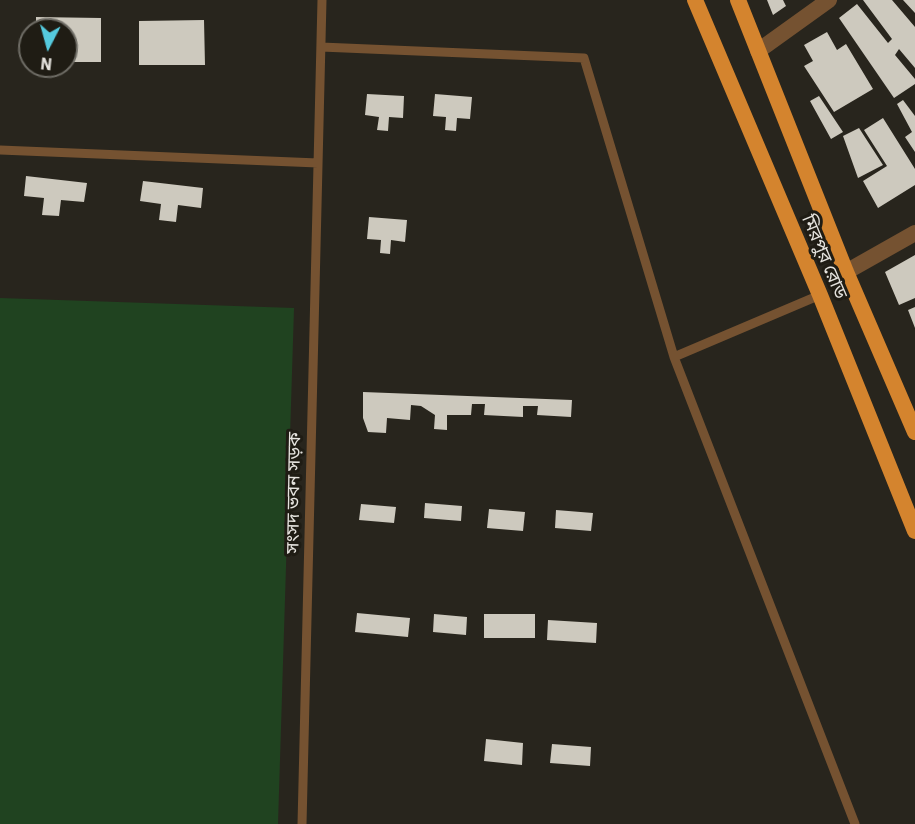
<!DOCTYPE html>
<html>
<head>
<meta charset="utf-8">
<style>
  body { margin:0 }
  #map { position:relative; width:915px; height:824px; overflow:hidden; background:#28251d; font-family:"IBM Plex Sans",sans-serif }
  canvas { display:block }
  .north { position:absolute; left:18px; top:18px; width:60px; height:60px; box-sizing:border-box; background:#1f1c14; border:2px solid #6e6c65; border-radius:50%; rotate:186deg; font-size:16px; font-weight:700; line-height:24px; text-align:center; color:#e5e3de }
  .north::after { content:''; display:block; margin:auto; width:21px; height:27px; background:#55cade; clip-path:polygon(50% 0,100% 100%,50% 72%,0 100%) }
</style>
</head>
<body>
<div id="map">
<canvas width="915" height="824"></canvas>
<div class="north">N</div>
</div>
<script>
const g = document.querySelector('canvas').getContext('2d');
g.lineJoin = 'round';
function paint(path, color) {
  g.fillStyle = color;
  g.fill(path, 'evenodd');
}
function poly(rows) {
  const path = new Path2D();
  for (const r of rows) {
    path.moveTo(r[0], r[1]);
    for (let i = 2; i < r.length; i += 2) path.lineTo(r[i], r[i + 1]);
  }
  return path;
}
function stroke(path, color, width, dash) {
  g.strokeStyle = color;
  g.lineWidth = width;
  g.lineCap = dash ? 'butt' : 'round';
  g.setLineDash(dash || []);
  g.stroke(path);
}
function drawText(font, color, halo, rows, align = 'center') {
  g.font = font + ' "IBM Plex Sans","Noto Sans Bengali",sans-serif';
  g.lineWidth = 6;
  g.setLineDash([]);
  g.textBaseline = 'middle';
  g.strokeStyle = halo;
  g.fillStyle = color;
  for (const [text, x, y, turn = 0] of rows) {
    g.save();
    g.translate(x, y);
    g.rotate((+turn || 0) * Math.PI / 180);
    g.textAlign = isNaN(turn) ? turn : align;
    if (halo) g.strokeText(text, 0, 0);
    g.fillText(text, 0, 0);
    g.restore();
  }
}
paint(poly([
  [0,298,294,308,278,824,0,824]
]), '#204320');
paint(poly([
  [767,0,783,0,786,6,773,15],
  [863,0,892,0,915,27,915,68,899,49,895,55,915,79,915,84,894,98,839,18,857,4,888,43,892,39],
  [903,0,915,0,915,13],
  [36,17,101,18,101,62,66,62,66,30,36,30],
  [204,20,205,65,139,65,139,21],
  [827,32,837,50,846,44,873,89,834,112,804,66,813,61,804,45],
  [367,94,404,96,403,118,389,117,388,131,377,130,379,117,365,115],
  [435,94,472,97,470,119,457,118,456,131,445,130,446,117,433,116],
  [819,96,843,132,831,139,810,101],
  [903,100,915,116,915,152,905,137,912,132,897,104],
  [883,118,915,169,915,185,878,208,863,181,887,166,864,130],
  [859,128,883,165,858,178,843,136],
  [26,176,87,183,84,202,61,200,59,216,42,215,44,198,24,196],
  [143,181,203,188,201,208,178,205,176,222,159,220,161,204,140,201],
  [369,217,407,220,405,242,391,240,390,254,380,253,381,240,367,239],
  [915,255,915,298,899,305,885,272],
  [915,307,915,328,908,310],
  [363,392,572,400,571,417,537,415,538,406,523,406,523,417,484,415,485,404,472,404,471,415,447,415,447,430,434,429,435,415,421,406,411,405,410,420,387,418,386,433,368,432,363,418],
  [425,503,462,506,461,521,424,518],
  [361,504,396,507,394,523,359,520],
  [489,509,525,512,523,531,487,528],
  [556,510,593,513,591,531,555,528],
  [357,613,410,618,408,637,355,632],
  [434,614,467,617,466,635,433,632],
  [484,614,535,614,535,638,484,638],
  [548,620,597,623,596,643,547,640],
  [486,739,523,743,522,765,484,761],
  [552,744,591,747,590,766,550,763]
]), '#cdc9be');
stroke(poly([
  [321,47,584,58,674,357,820,295],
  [0,150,318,163],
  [674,357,855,824],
  [302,824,322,0]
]), '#755231', 9);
stroke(poly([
  [758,51,829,0],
  [846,272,915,233]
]), '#755231', 16);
stroke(poly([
  [695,0,820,295,915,531],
  [738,0,846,272,915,432]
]), '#d4842e', 16);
drawText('18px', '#e5e3de', '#1f1c14', [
  ["মিরপুর রোড",824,257,67],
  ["সংসদ ভবন সড়ক",294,493,-89]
]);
</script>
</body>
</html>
